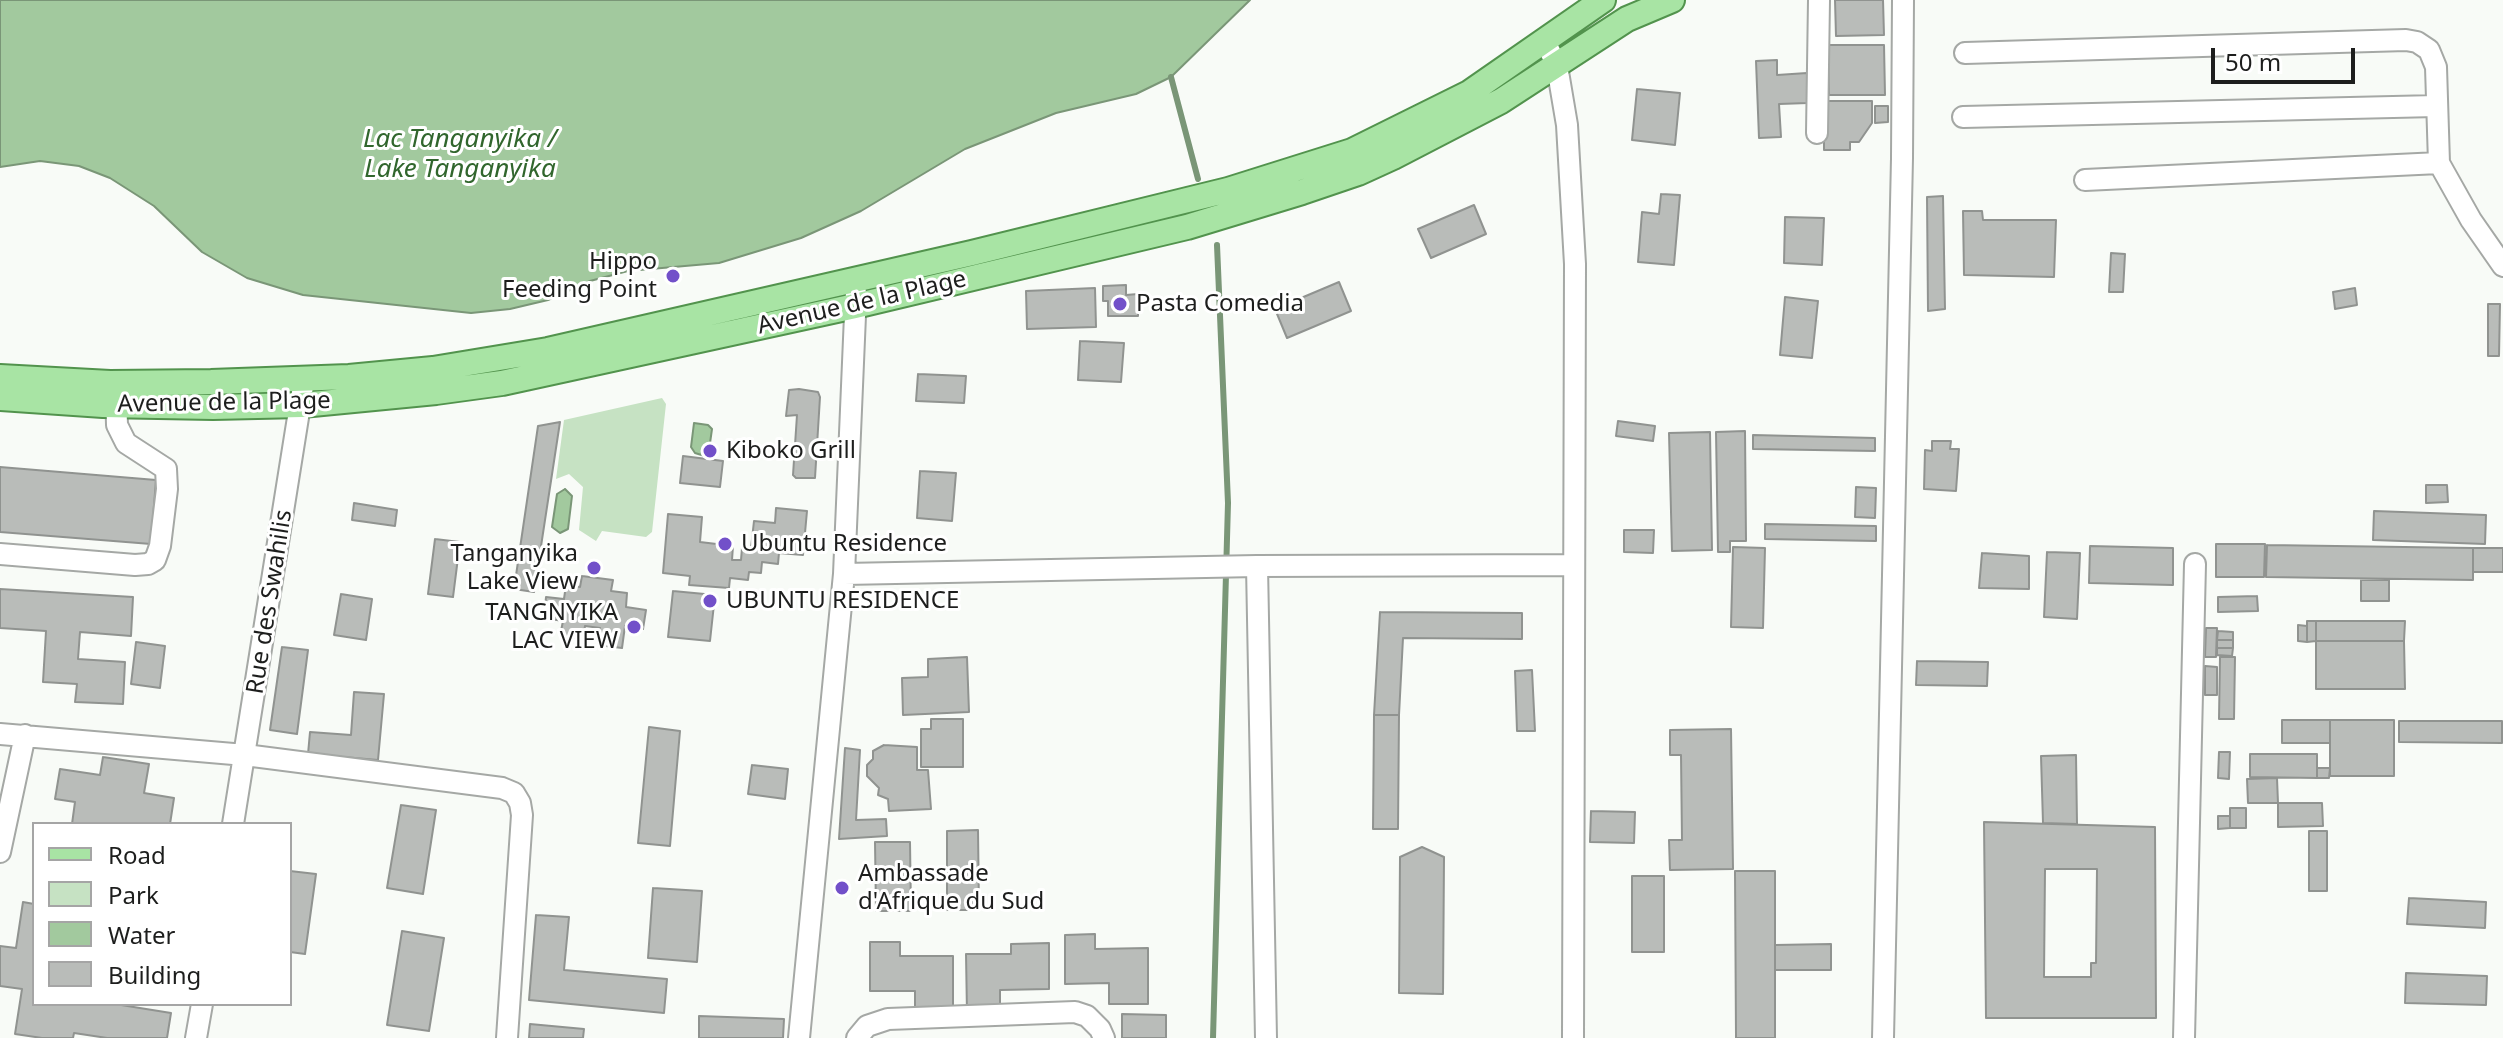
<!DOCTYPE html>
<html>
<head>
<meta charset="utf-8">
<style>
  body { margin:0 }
  #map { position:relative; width:2503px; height:1038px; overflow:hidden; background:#f8fbf7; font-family:"Noto Sans",sans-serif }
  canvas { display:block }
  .legend { position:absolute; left:32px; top:822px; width:260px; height:184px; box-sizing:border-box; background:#fff; border:2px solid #a5a5a5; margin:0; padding:10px 14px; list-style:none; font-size:24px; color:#1d1e1d }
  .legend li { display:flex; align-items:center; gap:16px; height:40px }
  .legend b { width:40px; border:2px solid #a5a5a5 }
  .scale { position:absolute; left:2211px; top:48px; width:144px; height:36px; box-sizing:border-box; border:4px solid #1d1e1d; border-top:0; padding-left:10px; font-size:24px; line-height:28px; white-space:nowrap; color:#1d1e1d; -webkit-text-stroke:6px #fff; paint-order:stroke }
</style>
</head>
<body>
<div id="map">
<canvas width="2503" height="1038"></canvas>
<ul class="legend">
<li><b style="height:10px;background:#a8e4a4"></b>Road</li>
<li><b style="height:22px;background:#c6e2c3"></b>Park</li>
<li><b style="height:22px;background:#a2c99e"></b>Water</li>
<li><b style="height:22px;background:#b9bcb9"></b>Building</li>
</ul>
<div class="scale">50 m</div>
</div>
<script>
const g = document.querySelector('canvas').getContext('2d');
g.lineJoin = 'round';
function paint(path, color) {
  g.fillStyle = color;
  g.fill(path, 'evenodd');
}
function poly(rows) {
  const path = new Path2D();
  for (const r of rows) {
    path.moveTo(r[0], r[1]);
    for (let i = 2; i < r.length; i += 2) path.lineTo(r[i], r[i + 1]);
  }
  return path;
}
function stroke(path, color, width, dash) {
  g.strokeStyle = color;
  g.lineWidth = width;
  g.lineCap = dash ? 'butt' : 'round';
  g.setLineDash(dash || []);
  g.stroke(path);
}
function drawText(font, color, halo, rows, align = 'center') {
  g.font = font + ' "Noto Sans",sans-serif';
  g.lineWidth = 6;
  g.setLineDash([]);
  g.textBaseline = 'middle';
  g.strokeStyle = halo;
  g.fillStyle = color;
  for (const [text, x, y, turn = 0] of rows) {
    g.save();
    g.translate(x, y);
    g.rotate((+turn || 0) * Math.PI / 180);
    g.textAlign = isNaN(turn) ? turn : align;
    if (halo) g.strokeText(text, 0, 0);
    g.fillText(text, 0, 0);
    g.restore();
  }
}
paint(poly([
  [662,398,666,404,652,532,646,537,602,531,596,541,579,530,583,487,569,474,556,479,564,420]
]), '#c6e2c3');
const water = poly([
  [0,0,1250,0,1171,77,1136,94,1056,113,965,149,861,211,801,238,719,263,628,271,590,281,548,300,510,309,471,313,303,295,247,278,202,252,154,206,110,178,79,166,40,161,0,167,0,0],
  [694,423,708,425,712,429,708,457,695,453,691,447,694,423],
  [565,489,572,496,568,529,560,533,552,527,557,494,565,489]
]);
paint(water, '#a2c99e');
stroke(water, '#7a9677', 2);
stroke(poly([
  [1171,77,1198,179],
  [1213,1038,1228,503,1217,245]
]), '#7a9677', 6);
const building = poly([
  [1835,0,1883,0,1884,35,1836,36,1835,0],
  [1828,45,1884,45,1885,95,1829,95,1828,45],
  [1777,60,1777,75,1807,73,1808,103,1779,104,1781,137,1759,138,1756,61,1777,60],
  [1637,89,1680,93,1675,145,1632,140,1637,89],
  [1824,101,1872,101,1872,123,1859,142,1850,142,1850,150,1824,150,1824,101],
  [1875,106,1888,106,1888,122,1875,123,1875,106],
  [1661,194,1680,195,1674,265,1638,262,1642,212,1659,214,1661,194],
  [1943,196,1945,309,1928,311,1927,197,1943,196],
  [1474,205,1486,234,1431,258,1418,229,1474,205],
  [1963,211,1982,211,1983,220,2056,220,2054,277,1964,275,1963,211],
  [1785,217,1824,218,1822,265,1784,263,1785,217],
  [2111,253,2125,254,2123,292,2109,292,2111,253],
  [1339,282,1351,311,1287,338,1275,309,1339,282],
  [1126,285,1126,295,1138,294,1138,316,1108,316,1108,301,1103,301,1103,286,1126,285],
  [1095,288,1096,327,1027,329,1026,291,1095,288],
  [2355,288,2357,305,2335,309,2333,292,2355,288],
  [1785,297,1818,301,1812,358,1780,355,1785,297],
  [2488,304,2500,304,2499,356,2488,356,2488,304],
  [1080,341,1124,343,1121,382,1078,380,1080,341],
  [918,374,966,376,964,403,916,401,918,374],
  [799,389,818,392,820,397,815,478,796,478,793,475,797,415,786,416,789,390,799,389],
  [1618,421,1655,426,1653,441,1616,436,1618,421],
  [560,422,534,592,514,589,538,426,560,422],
  [1745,431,1746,541,1730,541,1730,552,1718,552,1716,432,1745,431],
  [1710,432,1712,550,1672,551,1669,433,1710,432],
  [1753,435,1875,438,1875,451,1753,449,1753,435],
  [1932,441,1951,441,1950,449,1959,449,1956,491,1924,489,1925,450,1932,451,1932,441],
  [683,456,723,461,720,487,680,483,683,456],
  [0,467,156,480,151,544,0,532,0,467],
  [920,471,956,473,952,521,917,518,920,471],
  [2426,485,2447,485,2448,502,2426,503,2426,485],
  [1856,487,1876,488,1875,518,1855,517,1856,487],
  [354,503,397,510,395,526,352,520,354,503],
  [776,508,807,511,803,555,779,553,778,564,762,562,761,573,749,572,748,580,730,578,729,588,689,585,690,576,663,573,668,514,702,517,700,542,733,546,732,560,741,560,742,548,751,548,754,521,775,523,776,508],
  [2374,511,2486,515,2485,544,2373,540,2374,511],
  [1765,524,1876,526,1876,541,1765,539,1765,524],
  [1624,530,1654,530,1653,553,1624,552,1624,530],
  [435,539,460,542,453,597,428,594,435,539],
  [2216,544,2265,544,2264,577,2216,577,2216,544],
  [2267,545,2473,548,2473,580,2266,577,2267,545],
  [2090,546,2173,548,2173,585,2089,583,2090,546],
  [1733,547,1765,548,1763,628,1731,627,1733,547],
  [2473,548,2503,548,2503,572,2473,572,2473,548],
  [2047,552,2080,553,2077,619,2044,617,2047,552],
  [1982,553,2029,556,2029,589,1979,588,1982,553],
  [582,576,613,580,611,591,627,593,626,607,646,610,643,629,625,626,622,648,598,645,600,628,585,626,583,639,560,636,563,621,544,618,546,597,564,599,566,585,580,587,582,576],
  [2361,580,2389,580,2389,601,2361,601,2361,580],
  [0,589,133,597,131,636,80,632,78,659,125,662,123,704,75,702,77,684,43,682,46,631,0,628,0,589],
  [673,591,715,595,710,641,668,637,673,591],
  [341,594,372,599,366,640,334,635,341,594],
  [2257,596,2258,611,2218,612,2218,597,2257,596],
  [1380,612,1522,613,1522,639,1403,638,1399,715,1374,715,1380,612],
  [2307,621,2316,621,2316,641,2307,642,2307,621],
  [2316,621,2405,621,2404,641,2316,641,2316,621],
  [2298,625,2307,626,2307,642,2298,641,2298,625],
  [2206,628,2217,628,2216,657,2205,657,2206,628],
  [2218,631,2233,632,2233,640,2217,640,2218,631],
  [2217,640,2233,640,2233,648,2217,648,2217,640],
  [2316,641,2404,641,2405,689,2316,689,2316,641],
  [136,642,165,646,160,688,131,684,136,642],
  [282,647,308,650,297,734,270,730,282,647],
  [2217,648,2233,648,2232,656,2217,655,2217,648],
  [967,657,969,712,903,715,902,678,928,677,928,659,967,657],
  [2220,657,2235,657,2234,719,2219,719,2220,657],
  [1917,661,1988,662,1987,686,1916,685,1917,661],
  [2205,666,2217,667,2217,695,2205,695,2205,666],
  [1532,670,1535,731,1517,731,1515,671,1532,670],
  [354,692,384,694,378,760,308,754,310,732,351,735,354,692],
  [1374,715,1399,715,1398,829,1373,829,1374,715],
  [931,719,963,719,963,767,921,767,921,729,931,729,931,719],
  [2282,720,2330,720,2330,743,2282,743,2282,720],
  [2330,720,2394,720,2394,776,2330,776,2330,720],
  [2399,721,2502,721,2502,743,2399,742,2399,721],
  [649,727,680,731,670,846,638,843,649,727],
  [1731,729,1733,869,1670,870,1669,840,1682,840,1681,755,1670,755,1670,730,1731,729],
  [884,745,917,747,917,770,928,770,931,809,889,811,888,799,878,795,879,788,867,776,867,765,873,759,873,751,884,745],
  [845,748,860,750,856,820,886,819,887,836,839,839,845,748],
  [2219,752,2230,752,2229,779,2218,778,2219,752],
  [2250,754,2317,754,2317,778,2250,777,2250,754],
  [2076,755,2077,824,2043,823,2041,756,2076,755],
  [103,757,149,764,144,793,174,798,170,824,72,824,75,802,55,799,60,769,100,775,103,757],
  [752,765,788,769,785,799,748,794,752,765],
  [2317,768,2330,768,2329,778,2317,778,2317,768],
  [2277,778,2278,803,2248,803,2247,779,2277,778],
  [2278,803,2322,803,2323,826,2278,827,2278,803],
  [401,805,436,810,423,894,387,888,401,805],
  [2230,808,2246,808,2246,828,2230,828,2230,808],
  [1591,811,1635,812,1634,843,1590,842,1591,811],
  [2218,816,2230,816,2230,828,2218,829,2218,816],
  [1984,822,2155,827,2156,1018,1986,1018,1984,822],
  [2045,869,2097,869,2096,963,2091,963,2091,977,2044,977,2045,869],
  [978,830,979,910,947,910,947,831,978,830],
  [2309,831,2327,831,2327,891,2309,891,2309,831],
  [875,842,910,842,911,911,876,911,875,842],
  [1422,847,1444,857,1443,994,1399,993,1400,857,1422,847],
  [290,871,316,874,305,954,290,952,290,871],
  [1735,871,1775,871,1775,1038,1736,1038,1735,871],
  [1632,876,1664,876,1664,952,1632,952,1632,876],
  [653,888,702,891,697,962,648,958,653,888],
  [2409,898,2486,902,2485,928,2407,924,2409,898],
  [23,902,34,904,34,1004,115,1004,171,1013,167,1038,107,1038,74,1033,73,1038,42,1038,15,1034,22,989,0,986,0,946,16,948,23,902],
  [536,915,569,917,564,970,667,979,664,1013,529,1000,536,915],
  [402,931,444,938,429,1031,387,1025,402,931],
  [1095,934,1095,949,1148,948,1148,1004,1109,1004,1109,983,1065,984,1065,935,1095,934],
  [870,942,900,942,900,956,953,956,953,1011,915,1012,915,991,870,991,870,942],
  [1049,943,1049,989,1000,990,1000,1013,967,1014,966,954,1011,954,1011,944,1049,943],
  [1831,944,1831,970,1775,970,1775,945,1831,944],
  [2406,973,2487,976,2486,1005,2405,1003,2406,973],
  [1122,1014,1166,1015,1166,1038,1122,1038,1122,1014],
  [699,1016,784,1019,783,1038,699,1038,699,1016],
  [530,1024,584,1029,583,1038,529,1038,530,1024]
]);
paint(building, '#b9bcb9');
stroke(building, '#909390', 2);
const minor = poly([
  [1545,41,1557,66,1567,125,1575,264,1573,1038],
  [1965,53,2406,40,2417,42,2429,50,2436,67,2439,163,2471,220,2503,266],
  [1963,117,2436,106],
  [1817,133,1819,0],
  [2085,180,2439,163],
  [0,554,135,565,148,564,155,560,160,546,167,489,166,469,126,443,117,425,116,391],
  [1257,566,1266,1038],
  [844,574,1257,566,1574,565],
  [0,734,245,755,502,788,514,793,520,803,522,815,507,1038],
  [233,824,304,380],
  [0,852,25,735],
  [196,1038,202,1004],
  [799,1038,844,574,856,292],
  [857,1038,867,1026,888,1019,1075,1012,1087,1016,1100,1029,1104,1038],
  [1883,1038,1902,158,1903,0],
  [2184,1038,2195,564]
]);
const major = poly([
  [0,377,110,383,211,382,349,377,433,369,548,350,972,253,1228,190,1352,151,1469,93,1603,0],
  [0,398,103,405,213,407,302,405,436,392,502,383,855,306,1187,227,1302,192,1358,173,1393,157,1501,101,1627,19,1672,0]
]);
stroke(minor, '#a5a8a5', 24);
stroke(major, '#52934d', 28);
stroke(minor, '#fff', 20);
stroke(major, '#a8e4a4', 24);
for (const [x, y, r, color] of [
  [673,276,8,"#7250c9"],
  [1120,304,8,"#7250c9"],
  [710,451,8,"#7250c9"],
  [725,544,8,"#7250c9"],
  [594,568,8,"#7250c9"],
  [710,601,8,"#7250c9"],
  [634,627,8,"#7250c9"],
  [842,888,8,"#7250c9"]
]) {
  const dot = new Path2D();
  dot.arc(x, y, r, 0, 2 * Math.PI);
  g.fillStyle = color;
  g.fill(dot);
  stroke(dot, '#fff', 3);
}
drawText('24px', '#1d1e1d', '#fff', [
  ["Hippo",657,262,"right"],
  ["Feeding Point",657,290,"right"],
  ["Pasta Comedia",1136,304],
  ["Kiboko Grill",726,451],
  ["Ubuntu Residence",741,544],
  ["Tanganyika",578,554,"right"],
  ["Lake View",578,582,"right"],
  ["UBUNTU RESIDENCE",726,601],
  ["TANGNYIKA",618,613,"right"],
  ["LAC VIEW",618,641,"right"],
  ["Ambassade",858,874],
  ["d'Afrique du Sud",858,902]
], 'left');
drawText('24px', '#1d1e1d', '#fff', [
  ["Avenue de la Plage",862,303,-13],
  ["Avenue de la Plage",224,403,-1],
  ["Rue des Swahilis",270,602,-81]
]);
drawText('italic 26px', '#31662d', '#fff', [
  ["Lac Tanganyika /",460,140],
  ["Lake Tanganyika",460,170]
]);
</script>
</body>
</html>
